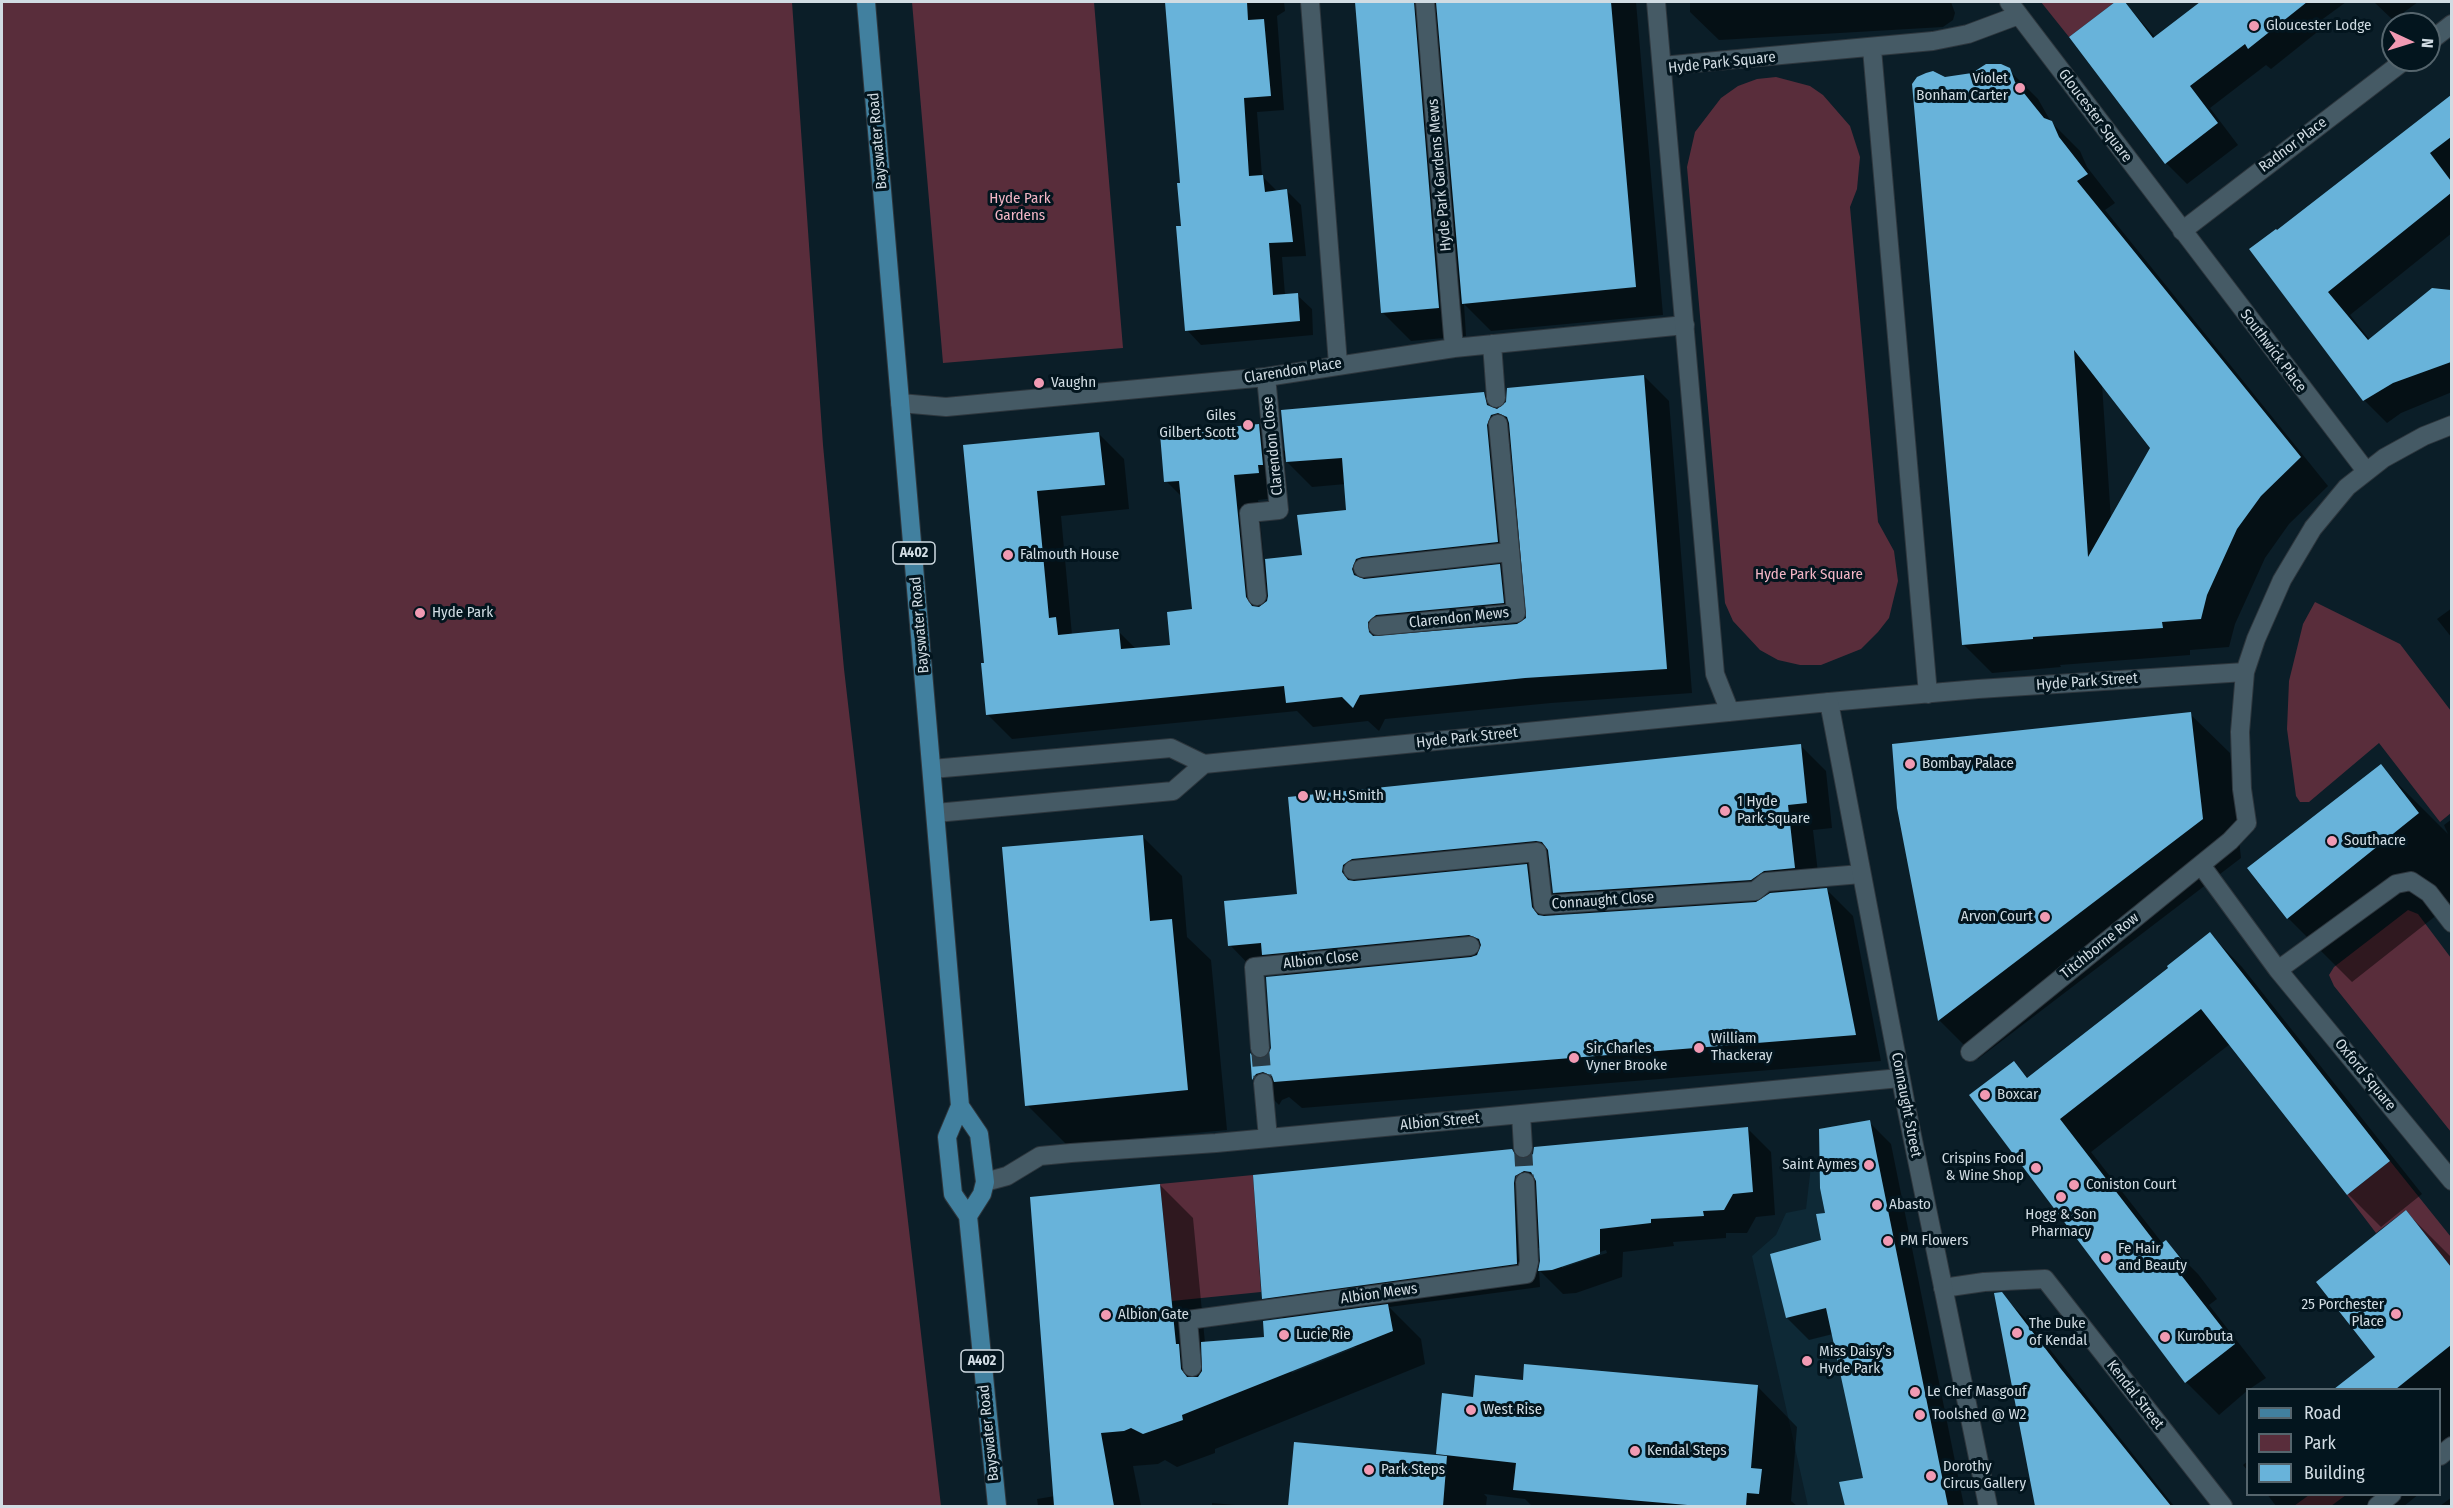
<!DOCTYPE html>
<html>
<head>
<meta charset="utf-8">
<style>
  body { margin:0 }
  #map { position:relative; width:2453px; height:1508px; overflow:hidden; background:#0b1e28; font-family:"Fira Sans Condensed",sans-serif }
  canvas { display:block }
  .frame { position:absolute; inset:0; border:3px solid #d1dce3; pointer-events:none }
  .legend { position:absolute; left:2246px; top:1388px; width:195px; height:108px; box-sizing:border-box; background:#03151e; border:2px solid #55656d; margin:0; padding:8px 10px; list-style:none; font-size:18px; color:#d1dce3 }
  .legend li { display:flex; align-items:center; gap:12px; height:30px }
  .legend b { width:30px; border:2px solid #55656d }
  .north { position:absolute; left:2381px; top:12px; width:60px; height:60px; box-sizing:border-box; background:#03151e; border:2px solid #55656d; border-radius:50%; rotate:94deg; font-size:16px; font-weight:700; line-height:24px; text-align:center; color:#d1dce3 }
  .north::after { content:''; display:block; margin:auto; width:21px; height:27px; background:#f19ab3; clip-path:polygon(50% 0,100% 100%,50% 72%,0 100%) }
</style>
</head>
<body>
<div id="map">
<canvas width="2453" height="1508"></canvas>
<div class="frame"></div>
<ul class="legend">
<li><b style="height:8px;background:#41809f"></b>Road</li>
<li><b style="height:16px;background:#592d3b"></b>Park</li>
<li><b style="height:16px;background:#68b3da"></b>Building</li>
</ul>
<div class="north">N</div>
</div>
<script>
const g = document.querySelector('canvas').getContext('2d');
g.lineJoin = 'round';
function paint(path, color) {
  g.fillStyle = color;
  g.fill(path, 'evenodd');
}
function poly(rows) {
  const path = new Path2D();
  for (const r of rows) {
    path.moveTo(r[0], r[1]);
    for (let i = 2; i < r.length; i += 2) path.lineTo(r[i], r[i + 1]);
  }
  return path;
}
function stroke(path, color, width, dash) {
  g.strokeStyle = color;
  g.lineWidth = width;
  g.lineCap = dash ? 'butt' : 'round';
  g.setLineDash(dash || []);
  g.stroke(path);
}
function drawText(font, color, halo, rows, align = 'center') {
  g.font = font + ' "Fira Sans Condensed",sans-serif';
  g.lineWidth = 6;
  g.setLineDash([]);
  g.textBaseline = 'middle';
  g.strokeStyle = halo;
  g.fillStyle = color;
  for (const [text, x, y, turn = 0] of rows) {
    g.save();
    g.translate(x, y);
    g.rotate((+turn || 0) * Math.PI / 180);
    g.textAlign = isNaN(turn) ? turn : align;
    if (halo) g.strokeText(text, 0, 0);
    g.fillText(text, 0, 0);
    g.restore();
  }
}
paint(poly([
  [1870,1120,1947,1506,1808,1506,1752,1256,1776,1235,1786,1213,1806,1209,1811,1166,1821,1161,1819,1129]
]), '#0e2936');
paint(poly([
  [2,2,792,2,823,445,844,669,941,1506,2,1506],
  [912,2,1094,2,1123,348,943,363],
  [2041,2,2115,2,2069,37],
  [1776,77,1810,86,1823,95,1850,126,1860,157,1857,189,1850,207,1878,522,1894,551,1898,581,1889,618,1878,632,1861,649,1821,665,1800,665,1778,660,1760,650,1733,621,1725,603,1687,167,1695,132,1721,98,1738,86,1757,79],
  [2315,602,2400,644,2451,711,2451,813,2440,822,2379,743,2309,802,2300,802,2296,796,2287,729,2289,681,2303,624],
  [2408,910,2418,914,2451,958,2451,1132,2334,986,2329,975,2334,967],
  [2390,1161,2451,1237,2451,1267,2406,1210,2376,1233,2347,1195],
  [1253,1175,1261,1292,1172,1301,1160,1184],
  [2309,1495,2309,1494,2346,1495,2331,1506,2294,1506]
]), '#592d3b');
paint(poly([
  [1167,2,1284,2,1285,11,1277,16,1284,110,1257,112,1262,176,1277,191,1287,191,1301,205,1306,256,1282,257,1285,295,1297,295,1312,309,1313,335,1201,345,1187,330,1182,184],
  [1356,2,1636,2,1663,315,1491,331,1464,304,1466,336,1411,341,1383,313],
  [1690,2,1951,2,1955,13,1953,20,1943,27,1719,40,1690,12],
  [2118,2,2124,2,2156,38,2203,2,2346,2,2316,24,2321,29,2271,69,2266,65,2210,108,2238,145,2187,184,2166,163,2071,38],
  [2374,2,2418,2,2393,20],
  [2009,70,2038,99,2051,122,2080,151,2087,167,2115,203,2105,210,2328,486,2289,524,2265,558,2235,624,2229,647,2190,650,2190,655,2060,665,2061,667,1992,673,1964,645,1945,79],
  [2102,384,2152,447,2111,520],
  [2452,96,2452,233,2350,315,2370,340,2432,290,2452,292,2452,392,2401,413,2387,423,2364,400,2277,232],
  [1644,376,1669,401,1692,693,1551,703,1385,719,1379,731,1368,721,1313,727,1297,711,1012,739,987,714,986,664,964,447,1099,434,1124,459,1129,509,1061,516,1072,635,1118,631,1137,650,1172,647,1194,611,1182,497,1166,481,1259,425,1286,453,1484,393,1500,409],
  [1284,459,1312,487,1346,484,1348,511,1303,556,1264,560,1258,500,1283,497,1282,490,1287,489],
  [1523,566,1525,591,1502,569],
  [2452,608,2452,638,2437,619],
  [2190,714,2230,753,2241,858,1978,1059,1939,1020,1899,808],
  [1800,745,1826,771,1832,828,1813,830,1820,890,1827,890,1853,916,1881,1061,1302,1108,1289,1097,1282,1100,1279,1105,1254,1080,1252,1057,1262,1061,1268,1058,1273,1048,1286,977,1278,969,1255,971,1230,945,1299,895,1290,799],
  [1552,867,1554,892,1578,915,1555,917,1552,892,1530,869],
  [2380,766,2448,834,2444,825,2452,819,2452,903,2352,982,2288,918],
  [1142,836,1182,876,1187,937,1211,960,1227,1130,1067,1145,1027,1105],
  [2210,934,2242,967,2422,1194,2381,1227,2348,1194,2230,1044,2091,1152,2163,1244,2166,1242,2198,1274,2217,1299,2209,1305,2266,1378,2248,1390,2219,1415,2186,1382,2014,1063,2029,1079,2170,968],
  [1869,1122,1891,1144,1964,1506,1846,1506,1841,1483,1865,1479,1833,1334,1809,1340,1787,1318,1823,1241,1826,1214],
  [1747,1128,1771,1152,1775,1215,1756,1217,1747,1233,1726,1233,1726,1238,1673,1242,1674,1246,1623,1252,1622,1277,1576,1293,1563,1294,1539,1270,1540,1287,1389,1307,1421,1339,1425,1364,1215,1449,1215,1453,1177,1467,1165,1460,1158,1464,1133,1466,1141,1506,1038,1506,1037,1499,1055,1496,1160,1185,1193,1218,1205,1343,1266,1338,1285,1320,1263,1298,1511,1151,1520,1160],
  [1538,1248,1541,1248,1540,1269,1539,1269],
  [1606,1250,1607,1253,1562,1268,1562,1265],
  [1349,1347,1357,1347,1292,1373,1291,1370],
  [2406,1212,2452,1258,2452,1443,2440,1452,2440,1390,2337,1390,2377,1357],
  [1995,1294,2001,1294,2025,1318,2174,1506,2036,1506],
  [1524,1382,1757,1386,1797,1427,1791,1501,1797,1506,1532,1506,1525,1499,1484,1494,1487,1497,1486,1506,1290,1506,1295,1444,1441,1457,1438,1454,1475,1398],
  [2248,1461,2248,1471,2243,1465],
  [2267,1494,2419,1494,2404,1506,2276,1506],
  [2452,1497,2452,1506,2440,1506],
  [1212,1503,1246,1506,1212,1506]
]), '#0007');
paint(poly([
  [1165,2,1247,2,1248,20,1264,19,1271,96,1244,98,1249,176,1263,175,1265,192,1287,189,1293,242,1269,243,1273,295,1298,293,1300,321,1185,331,1176,226,1181,226,1177,183,1180,183],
  [1355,2,1414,2,1439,308,1381,313],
  [1436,2,1611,2,1636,287,1462,304],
  [2115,2,2125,2,2153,38,2200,2,2307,2,2248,49,2245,44,2190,86,2218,123,2165,164,2069,37],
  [1986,64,2001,64,2010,68,2015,82,2044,118,2052,121,2059,137,2088,174,2077,181,2301,457,2261,496,2237,529,2207,595,2201,619,2162,622,2163,628,2033,637,2033,639,1962,645,1912,84,1917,77,1926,73,1933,71,1945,77,1972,73],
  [2074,350,2150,448,2088,557],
  [2451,95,2451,137,2430,153,2451,181,2451,193,2328,292,2368,340,2432,288,2451,290,2451,362,2393,383,2363,401,2249,249,2276,229,2277,230],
  [1644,375,1667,669,1525,678,1360,695,1353,708,1342,697,1286,703,1284,686,986,715,981,663,984,663,963,445,1099,432,1105,485,1037,491,1049,618,1056,617,1058,635,1119,629,1121,649,1170,645,1167,612,1192,609,1179,481,1164,482,1160,434,1259,424,1263,465,1258,465,1259,473,1234,475,1246,597,1252,606,1259,607,1267,601,1268,596,1265,559,1302,555,1297,515,1346,510,1342,458,1286,462,1281,410,1484,392,1487,405,1497,409,1506,402,1507,388],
  [1498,413,1507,417,1509,423,1526,618,1517,624,1373,636,1369,632,1368,622,1376,615,1504,603,1500,564,1364,579,1354,575,1352,569,1356,559,1362,557,1498,542,1487,425,1491,415],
  [2191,712,2203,819,1938,1021,1897,808,1892,744],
  [1801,744,1807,803,1788,805,1795,868,1764,871,1751,880,1553,893,1548,850,1542,842,1536,841,1352,859,1343,865,1342,872,1348,880,1354,881,1527,864,1532,907,1538,915,1544,916,1756,902,1770,893,1827,888,1856,1035,1274,1082,1272,1076,1263,1072,1256,1074,1252,1080,1250,1053,1255,1058,1261,1059,1267,1057,1271,1048,1266,977,1471,957,1477,955,1481,945,1479,939,1469,935,1262,955,1261,943,1228,946,1224,901,1297,894,1288,797],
  [2381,764,2419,813,2287,919,2247,868],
  [1143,835,1150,921,1172,919,1188,1090,1025,1106,1002,847],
  [2210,932,2390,1161,2347,1195,2201,1009,2060,1119,2158,1246,2166,1240,2186,1265,2178,1271,2235,1344,2185,1383,1969,1095,2014,1061,2027,1078,2168,968,2167,966],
  [1870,1120,1876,1151,1948,1506,1845,1506,1839,1482,1863,1478,1826,1308,1786,1318,1770,1254,1821,1240,1816,1214,1825,1213,1820,1188,1819,1129],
  [1748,1127,1753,1192,1733,1194,1724,1210,1703,1211,1704,1216,1651,1219,1651,1223,1600,1229,1600,1254,1552,1270,1538,1271,1540,1261,1536,1181,1531,1172,1524,1171,1515,1176,1514,1183,1517,1264,1262,1299,1253,1175,1512,1149,1517,1158,1524,1159,1533,1154,1534,1147],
  [1160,1184,1176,1344,1179,1344,1181,1369,1187,1377,1198,1377,1202,1371,1201,1342,1264,1337,1263,1321,1388,1304,1393,1331,1182,1415,1183,1420,1143,1434,1131,1428,1124,1431,1101,1433,1114,1506,1054,1506,1030,1197],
  [2406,1210,2451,1267,2451,1345,2396,1389,2334,1389,2375,1357,2316,1282],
  [2002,1292,2061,1369,2171,1506,2035,1506,1994,1293],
  [1524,1364,1758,1385,1751,1468,1762,1469,1759,1494,1747,1493,1746,1506,1699,1506,1513,1490,1516,1463,1436,1454,1442,1393,1473,1397,1475,1375,1523,1380],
  [1294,1442,1447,1456,1443,1506,1288,1506]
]), '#68b3da');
stroke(poly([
  [1260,1048,1263,1083],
  [1523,1148,1525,1182]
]), '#293a44', 18, [18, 9]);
const minor = poly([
  [1310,2,1338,364],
  [1425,2,1454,348],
  [2009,2,2366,471],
  [2429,42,2452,24],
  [1872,49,1928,694],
  [1662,66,1933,41,1968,34,2019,15],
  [2182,231,2405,60],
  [1492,344,1496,398],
  [900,403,946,407,1266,377,1454,348,1685,325],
  [1363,568,1509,552],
  [1257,596,1249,513,1279,510,1266,377],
  [1378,626,1516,613,1498,424],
  [1829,702,1978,689,2245,672],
  [2201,865,2278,970,2452,1181],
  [1353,870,1537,852,1543,905,1755,891,1766,882,1861,874],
  [2278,970,2396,884,2411,881,2429,893,2452,923],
  [1260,1048,1254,967,1470,946],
  [1970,1052,2230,841,2247,823,2242,789,2240,732,2245,672,2256,639,2282,580,2313,528,2347,487,2384,458,2424,436,2452,425],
  [1263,1083,1268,1138],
  [1521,1114,1523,1148],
  [985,1182,1007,1176,1040,1156,1071,1153,1216,1143,1900,1078],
  [1943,1288,1984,1282,2045,1279,2223,1506],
  [1192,1367,1188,1320,1526,1274,1529,1262,1525,1182],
  [2440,1456,2452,1446],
  [2377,1506,2392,1494]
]);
const tertiary = poly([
  [1656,2,1715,674,1730,712],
  [932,769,1171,748,1204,764,1829,702,1907,1111,1988,1506],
  [936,813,1173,791,1204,764]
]);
const primary = poly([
  [866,2,960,1106,947,1137,953,1194,968,1216,997,1506],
  [960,1106,979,1134,985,1182,982,1194,968,1216]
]);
stroke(minor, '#2e373e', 20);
stroke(tertiary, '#2e373e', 20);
stroke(primary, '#2e373e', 20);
stroke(minor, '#455a65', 18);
stroke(tertiary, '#455a65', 18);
stroke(primary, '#41809f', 18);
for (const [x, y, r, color] of [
  [2254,26,6,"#f19ab3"],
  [2020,88,6,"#f19ab3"],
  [1039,383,6,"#f19ab3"],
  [1248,425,6,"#f19ab3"],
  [1008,555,6,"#f19ab3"],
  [420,613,6,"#f19ab3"],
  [1910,764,6,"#f19ab3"],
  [1303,796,6,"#f19ab3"],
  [1725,811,6,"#f19ab3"],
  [2332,841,6,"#f19ab3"],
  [2045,917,6,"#f19ab3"],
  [1699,1048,6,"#f19ab3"],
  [1574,1058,6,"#f19ab3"],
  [1985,1095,6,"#f19ab3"],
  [1869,1165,6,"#f19ab3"],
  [2036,1168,6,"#f19ab3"],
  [2074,1185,6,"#f19ab3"],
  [2061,1197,6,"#f19ab3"],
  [1877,1205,6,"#f19ab3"],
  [1888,1241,6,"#f19ab3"],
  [2106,1258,6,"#f19ab3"],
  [2396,1314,6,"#f19ab3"],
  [1106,1315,6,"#f19ab3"],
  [2017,1333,6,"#f19ab3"],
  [1284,1335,6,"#f19ab3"],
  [2165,1337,6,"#f19ab3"],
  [1807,1361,6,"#f19ab3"],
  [1915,1392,6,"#f19ab3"],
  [1471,1410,6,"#f19ab3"],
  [1920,1415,6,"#f19ab3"],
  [1635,1451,6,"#f19ab3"],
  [1369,1470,6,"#f19ab3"],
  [1931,1476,6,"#f19ab3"]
]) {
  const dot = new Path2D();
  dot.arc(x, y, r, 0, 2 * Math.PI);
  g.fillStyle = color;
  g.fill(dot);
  stroke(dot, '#03151e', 2);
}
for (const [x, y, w] of [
  [914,553,42],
  [982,1361,42]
]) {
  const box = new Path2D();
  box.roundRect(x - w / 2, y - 11, w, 22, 4.5);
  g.fillStyle = '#03151e';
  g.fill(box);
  stroke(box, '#d1dce3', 1.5);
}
drawText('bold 14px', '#d1dce3', null, [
  ["A402",914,553],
  ["A402",982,1361]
]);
drawText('15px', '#d1dce3', '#03151e', [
  ["Gloucester Lodge",2266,26],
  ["Violet",2008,79,"right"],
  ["Bonham Carter",2008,96,"right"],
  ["Vaughn",1051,383],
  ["Giles",1236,416,"right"],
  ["Gilbert Scott",1236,433,"right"],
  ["Falmouth House",1020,555],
  ["Hyde Park",432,613],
  ["Bombay Palace",1922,764],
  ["W. H. Smith",1315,796],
  ["1 Hyde",1737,802],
  ["Park Square",1737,819],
  ["Southacre",2344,841],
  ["Arvon Court",2033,917,"right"],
  ["William",1711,1039],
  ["Thackeray",1711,1056],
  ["Sir Charles",1586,1049],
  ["Vyner Brooke",1586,1066],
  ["Boxcar",1997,1095],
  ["Crispins Food",2024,1159,"right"],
  ["& Wine Shop",2024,1176,"right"],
  ["Saint Aymes",1857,1165,"right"],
  ["Coniston Court",2086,1185],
  ["Abasto",1889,1205],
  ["Hogg & Son",2061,1215,"center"],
  ["Pharmacy",2061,1232,"center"],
  ["PM Flowers",1900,1241],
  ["Fe Hair",2118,1249],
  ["and Beauty",2118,1266],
  ["25 Porchester",2384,1305,"right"],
  ["Place",2384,1322,"right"],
  ["Albion Gate",1118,1315],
  ["The Duke",2029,1324],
  ["of Kendal",2029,1341],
  ["Lucie Rie",1296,1335],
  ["Kurobuta",2177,1337],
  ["Miss Daisy’s",1819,1352],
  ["Hyde Park",1819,1369],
  ["Le Chef Masgouf",1927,1392],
  ["West Rise",1483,1410],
  ["Toolshed @ W2",1932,1415],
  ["Kendal Steps",1647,1451],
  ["Dorothy",1943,1467],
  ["Circus Gallery",1943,1484],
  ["Park Steps",1381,1470]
], 'left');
drawText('15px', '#d1dce3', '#03151e', [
  ["Hyde Park Square",1722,63,-6],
  ["Gloucester Square",2095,116,53],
  ["Bayswater Road",878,141,-95],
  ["Radnor Place",2293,145,-37],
  ["Hyde Park Gardens Mews",1440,175,-95],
  ["Southwick Place",2273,351,53],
  ["Clarendon Place",1293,371,-9],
  ["Clarendon Close",1273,446,-96],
  ["Clarendon Mews",1459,618,-6],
  ["Bayswater Road",920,625,-95],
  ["Hyde Park Street",2087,682,-4],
  ["Hyde Park Street",1467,738,-6],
  ["Connaught Close",1603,901,-4],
  ["Titchborne Row",2100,946,-39],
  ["Albion Close",1321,960,-6],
  ["Oxford Square",2365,1075,51],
  ["Connaught Street",1906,1105,79],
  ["Albion Street",1440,1122,-5],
  ["Albion Mews",1379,1294,-8],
  ["Kendal Street",2135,1395,52],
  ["Bayswater Road",989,1433,-96]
]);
drawText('15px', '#f3b6c6', '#03151e', [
  ["Hyde Park",1020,199],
  ["Gardens",1020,216],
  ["Hyde Park Square",1809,575]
]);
</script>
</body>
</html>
